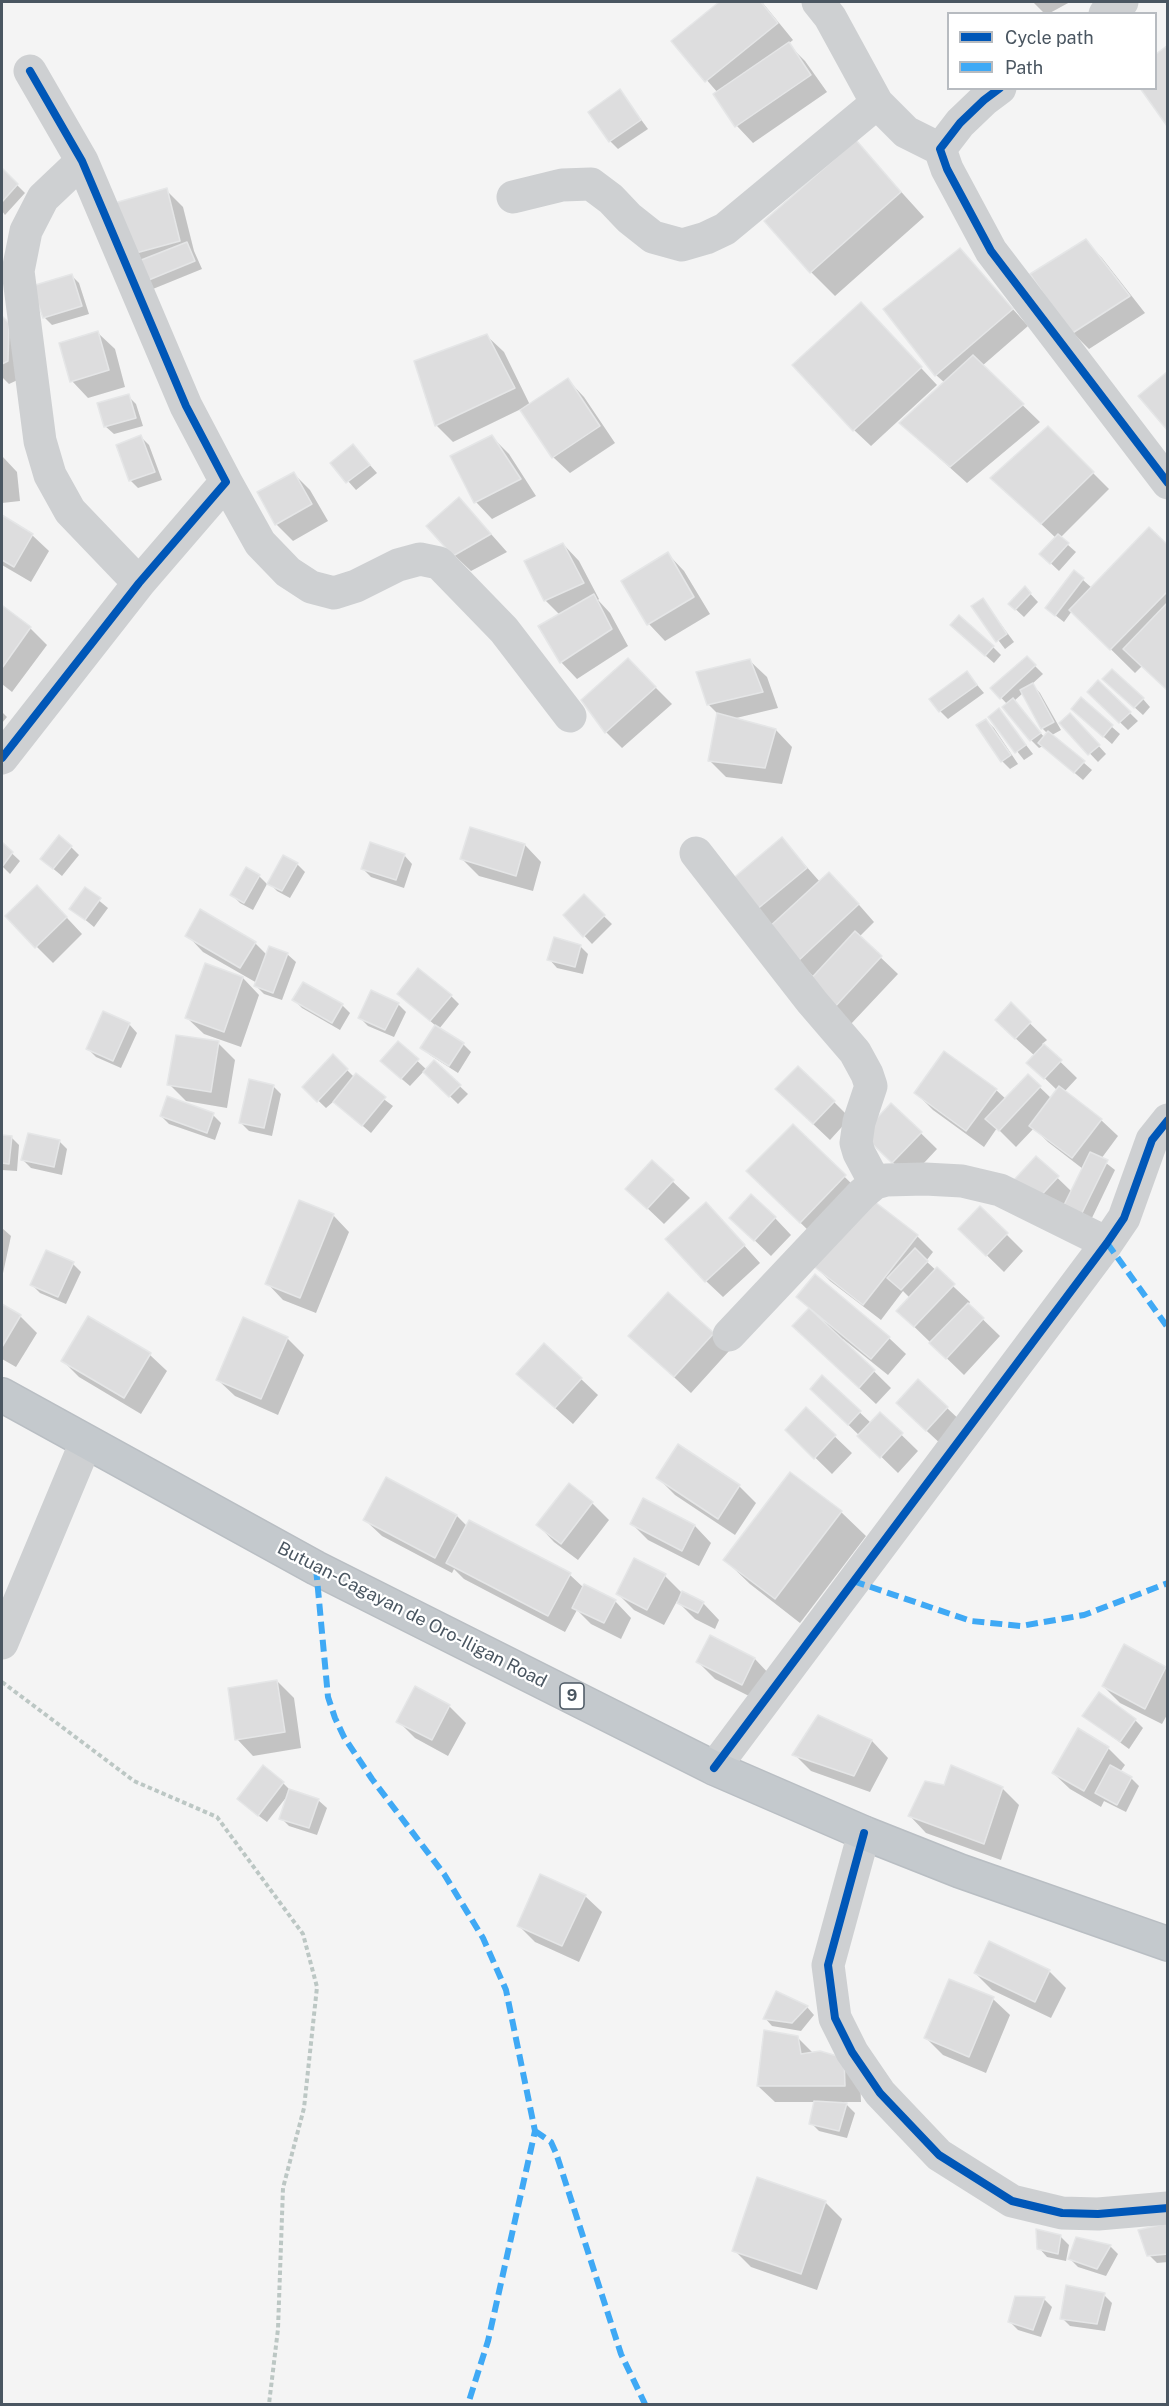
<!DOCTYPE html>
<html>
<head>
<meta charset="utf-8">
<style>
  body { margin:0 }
  #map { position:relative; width:1169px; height:2406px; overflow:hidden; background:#f4f4f4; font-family:"Public Sans",sans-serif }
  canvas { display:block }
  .frame { position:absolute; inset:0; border:3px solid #4a5661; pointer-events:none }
  .legend { position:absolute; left:947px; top:12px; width:210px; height:78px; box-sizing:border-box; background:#fff; border:2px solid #b7bbc0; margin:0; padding:8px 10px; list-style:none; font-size:18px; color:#4a5661 }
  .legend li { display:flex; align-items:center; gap:12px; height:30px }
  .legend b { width:30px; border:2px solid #b7bbc0 }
</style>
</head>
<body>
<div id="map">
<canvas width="1169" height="2406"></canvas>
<div class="frame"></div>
<ul class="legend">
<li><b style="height:8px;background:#0057b8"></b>Cycle path</li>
<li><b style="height:8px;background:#3fa9f5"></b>Path</li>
</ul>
</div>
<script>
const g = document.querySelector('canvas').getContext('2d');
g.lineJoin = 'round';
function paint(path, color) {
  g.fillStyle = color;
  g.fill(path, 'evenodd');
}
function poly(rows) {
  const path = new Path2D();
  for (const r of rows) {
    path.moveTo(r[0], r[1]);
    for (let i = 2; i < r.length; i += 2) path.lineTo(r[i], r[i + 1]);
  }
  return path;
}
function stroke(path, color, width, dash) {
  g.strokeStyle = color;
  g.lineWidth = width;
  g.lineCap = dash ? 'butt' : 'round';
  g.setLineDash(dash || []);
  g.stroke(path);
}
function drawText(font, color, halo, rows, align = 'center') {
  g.font = font + ' "Public Sans",sans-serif';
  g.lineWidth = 4.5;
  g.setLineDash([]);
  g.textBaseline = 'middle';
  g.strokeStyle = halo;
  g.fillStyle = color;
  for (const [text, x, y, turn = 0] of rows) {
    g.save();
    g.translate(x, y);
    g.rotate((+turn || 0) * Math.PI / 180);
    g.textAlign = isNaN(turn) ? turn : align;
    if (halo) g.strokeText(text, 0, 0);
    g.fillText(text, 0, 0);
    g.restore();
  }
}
paint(poly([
  [721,2,762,2,793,40,788,44,805,61,827,92,753,143,737,126,715,95,718,93,673,41],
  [1033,2,1070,2,1048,14,1045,14],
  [620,91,648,129,618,149,610,141],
  [856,142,924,217,835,296,811,272],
  [2,170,25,193,5,215,2,211],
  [166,190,183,207,194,251,202,269,148,291,127,255],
  [1085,241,1102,258,1145,313,1089,349,1073,333],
  [960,250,1028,326,982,366,1040,422,967,483,918,439,945,383,936,375],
  [71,275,79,283,89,314,52,325,44,317],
  [2,318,25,341,24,377,9,384,2,377],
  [877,321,937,385,871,446,854,430],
  [98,333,115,349,125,387,88,398,72,381],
  [487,336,504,352,530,405,568,380,584,397,615,443,570,473,553,457,521,409,453,442,436,425],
  [128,396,136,404,143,426,114,434,105,426],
  [1048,428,1109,489,1060,538,1076,552,1059,571,1041,554,1056,538,992,478],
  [141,437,149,445,162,480,138,488,130,480],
  [492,437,509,454,536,496,492,519,476,502,452,457],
  [353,446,377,473,356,490,332,463],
  [2,456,17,472,20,501,2,503],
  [294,474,310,490,328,521,293,541,276,524,259,493],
  [475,516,507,552,471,571,454,555],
  [2,517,32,535,49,551,31,582,2,565],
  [563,544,579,561,599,599,598,600,610,613,628,646,577,679,561,662,560,615,545,600],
  [1168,548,1168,691,1142,666,1135,673,1072,611,1064,622,1055,615,1074,572,1092,588],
  [668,554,684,571,710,614,665,641,649,624],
  [1025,588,1038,602,1024,617,1010,604],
  [983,600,1014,642,1005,649,973,607],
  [3,608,30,628,47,645,12,692,2,684],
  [960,633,993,647,1001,655,994,663],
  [628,660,672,704,622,748,606,732],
  [750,661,767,677,778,708,732,719,776,730,792,747,782,784,726,777,709,760,718,714,708,704],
  [1035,666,1043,674,1032,684,1040,693,1061,730,1052,735,1092,770,1083,780,1043,746,1039,748,1031,740,1004,707,1008,705,993,689],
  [1023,693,1042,728,1048,734,1044,737,1014,701],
  [967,673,984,693,948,719,940,711],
  [1098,682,1138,721,1128,730,1089,692],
  [1112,687,1143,699,1150,707,1143,715],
  [1081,700,1120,734,1112,744,1081,717],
  [999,710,1033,754,1024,760,990,717],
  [2,712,7,717,2,723],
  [986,720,994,728,1018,764,1010,769,1002,761,979,726],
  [1061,723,1078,723,1106,754,1098,762],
  [782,839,820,882,846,890,874,922,859,937,898,974,850,1025,814,977,798,961,756,910],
  [2,844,20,861,10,874,2,866],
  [525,845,541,862,533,891,479,876,462,859],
  [71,847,79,855,62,876,50,866],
  [404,855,412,864,404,888,371,877,363,869],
  [297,864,305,872,290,898,277,891,269,883],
  [259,876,267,884,253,910,240,903,232,895],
  [85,889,108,908,94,927,71,908],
  [584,897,612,924,592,944,565,915],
  [54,904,82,934,53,963,37,947],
  [187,935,255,943,267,955,287,954,296,962,282,1000,264,994,256,986,257,983,203,952],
  [580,946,588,954,583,974,557,968,549,959],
  [243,978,259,995,241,1047,204,1034,187,1018],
  [399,994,451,996,459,1004,439,1029,463,1044,471,1052,458,1073,430,1055,422,1047,436,1026],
  [294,1000,342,1005,350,1013,340,1030,302,1008],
  [398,1004,406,1012,394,1037,368,1026,360,1018],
  [1011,1005,1047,1040,1042,1044,1077,1078,1064,1092,1101,1120,1118,1136,1101,1159,1115,1170,1090,1222,1032,1197,1037,1158,1072,1192,1083,1169,1048,1142,1034,1128,1016,1147,997,1128,984,1147,933,1110,916,1093,944,1053,996,1090,1006,1099,1028,1076,1052,1099,1058,1091,1029,1063,1035,1056,1014,1037],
  [104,1013,129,1024,137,1033,121,1068,96,1057,88,1049],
  [218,1043,235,1060,227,1108,186,1101,169,1084],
  [398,1043,427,1070,434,1062,468,1094,458,1104,424,1071,410,1086,390,1069],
  [333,1056,354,1077,393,1106,371,1133,334,1101,326,1108,304,1087],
  [273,1086,281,1094,272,1136,249,1131,241,1123],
  [834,1102,850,1118,830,1140,794,1106],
  [892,1105,937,1149,910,1178,880,1151],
  [213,1115,221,1123,215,1140,169,1124,161,1116],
  [793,1126,861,1193,817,1239,748,1171],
  [2,1137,11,1137,19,1145,17,1171,2,1170],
  [59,1141,67,1149,62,1175,31,1168,23,1160],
  [652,1162,690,1198,664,1224,644,1205],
  [980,1208,1023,1251,1004,1272,960,1229],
  [333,1215,349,1232,316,1313,283,1300,267,1283],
  [775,1218,791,1235,771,1256,748,1234],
  [722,1221,760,1263,723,1297,706,1281],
  [2,1228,11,1236,2,1278],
  [917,1236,933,1252,926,1261,970,1302,968,1305,1000,1336,964,1375,898,1311,910,1298,903,1291,881,1320,830,1281,814,1265],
  [73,1264,81,1272,66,1304,40,1293,32,1285],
  [815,1276,889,1338,906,1354,888,1375,843,1339,842,1340,891,1388,876,1404,811,1343,810,1309,798,1297],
  [668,1294,729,1351,691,1393,647,1352],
  [2,1305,20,1316,37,1333,16,1367,2,1359],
  [89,1318,150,1355,167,1371,141,1414,79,1377,63,1361],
  [287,1338,304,1355,278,1415,235,1396,218,1380],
  [822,1377,871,1423,880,1414,918,1451,898,1473,828,1405],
  [581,1379,598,1395,573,1424,535,1390],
  [947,1408,964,1424,943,1446,915,1420],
  [806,1409,852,1453,832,1474,787,1430],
  [679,1447,739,1486,756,1503,735,1535,675,1495,658,1478],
  [791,1474,841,1512,866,1536,800,1623,750,1584,725,1560],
  [387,1479,457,1516,467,1526,570,1575,584,1588,615,1601,631,1618,621,1639,591,1624,577,1610,565,1632,464,1579,454,1569,452,1573,382,1536,365,1520],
  [569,1485,592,1503,609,1520,578,1560,554,1542,538,1525],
  [644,1500,695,1526,711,1543,699,1566,648,1540,632,1524],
  [665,1576,681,1592,703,1603,719,1620,715,1629,695,1619,677,1601,664,1625,634,1610,618,1594],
  [711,1637,755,1659,771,1676,759,1701,715,1679,698,1662],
  [1124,1646,1168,1670,1168,1713,1162,1724,1120,1703,1103,1686],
  [277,1681,294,1698,301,1748,253,1756,237,1739],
  [449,1706,466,1723,448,1756,415,1738,398,1721],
  [1084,1716,1135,1720,1143,1728,1129,1749],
  [819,1717,872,1741,888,1758,870,1792,811,1771,794,1754],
  [1108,1748,1125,1765,1120,1772,1131,1778,1139,1786,1126,1812,1104,1801,1101,1807,1070,1789,1053,1773],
  [283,1783,291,1791,318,1800,327,1808,317,1835,289,1826,281,1818,288,1795,267,1822,247,1807],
  [945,1787,1002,1788,1019,1805,1001,1860,926,1833,910,1816],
  [585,1896,602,1912,579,1962,535,1942,519,1926],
  [1049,1971,1066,1988,1051,2018,992,1990,975,1973],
  [993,1999,1010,2015,986,2073,943,2055,926,2038],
  [807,2007,814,2015,801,2031,772,2026,765,2018],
  [797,2037,813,2053,860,2076,861,2102,844,2102,855,2113,847,2138,819,2131,811,2123,815,2102,775,2102,758,2086],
  [825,2202,842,2219,817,2290,751,2267,734,2250],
  [1168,2225,1168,2262,1157,2263,1149,2255],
  [1060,2236,1069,2245,1066,2261,1047,2257,1039,2248],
  [1110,2246,1118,2254,1106,2276,1078,2267,1070,2259],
  [1104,2295,1112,2303,1105,2331,1070,2326,1062,2318],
  [1044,2299,1052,2307,1041,2337,1018,2330,1010,2322]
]), '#0003');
const building = poly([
  [719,2,761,2,778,23,705,82,671,41,719,2],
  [789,42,811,75,735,127,713,94,789,42],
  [1168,45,1168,126,1167,126,1140,88,1156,88,1156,54,1168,45],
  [620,89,641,120,609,142,588,112,620,89],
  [856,140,901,192,810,273,764,221,856,140],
  [2,168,18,184,2,202,2,168],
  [167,188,180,241,125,256,111,204,167,188],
  [1086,239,1130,296,1071,334,1030,274,1086,239],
  [187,242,195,261,139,284,131,264,187,242],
  [960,248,1013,309,935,376,883,309,960,248],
  [72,274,82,306,43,318,32,286,72,274],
  [861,302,922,367,853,431,792,365,861,302],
  [2,316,9,323,8,361,2,364,2,316],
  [98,331,109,370,70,382,59,343,98,331],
  [487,334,515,388,435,426,414,361,487,334],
  [973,355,1024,404,950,467,899,423,973,355],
  [1168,371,1168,431,1138,396,1168,371],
  [568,378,600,426,552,458,520,410,568,378],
  [129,394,136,418,104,427,97,403,129,394],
  [1048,426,1094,472,1041,524,990,478,1048,426],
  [141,435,155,472,129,481,116,445,141,435],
  [492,435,521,479,474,503,450,456,492,435],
  [353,444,370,465,346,483,330,463,353,444],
  [294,472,312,504,275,525,257,492,294,472],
  [459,497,491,534,453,556,426,526,459,497],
  [2,515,33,534,14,567,2,560,2,515],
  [1149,527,1168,545,1168,591,1110,650,1069,610,1149,527],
  [1058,534,1069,543,1050,564,1039,554,1058,534],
  [563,543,584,583,544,601,524,561,563,543],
  [668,552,694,597,647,625,621,581,668,552],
  [1074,570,1084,578,1055,616,1045,608,1074,570],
  [1025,586,1031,593,1015,610,1008,604,1025,586],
  [594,594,612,629,560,663,538,626,594,594],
  [983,598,1007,634,996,642,971,606,983,598],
  [1168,602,1168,691,1123,649,1168,602],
  [3,606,31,627,2,668,2,608,3,606],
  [959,615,994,646,985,656,950,625,959,615],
  [1027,656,1036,665,1000,699,990,688,1027,656],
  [628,658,656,687,605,733,581,700,628,658],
  [750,659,763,692,707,705,696,672,750,659],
  [1112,669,1144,698,1134,708,1102,679,1112,669],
  [967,671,977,685,939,712,929,699,967,671],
  [1098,680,1131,712,1119,723,1087,692,1098,680],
  [1033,683,1054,722,1041,729,1020,690,1033,683],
  [1081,697,1113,725,1103,737,1071,709,1081,697],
  [1013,698,1041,733,1030,741,1002,707,1013,698],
  [999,708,1026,745,1015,753,988,717,999,708],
  [717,713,776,729,765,768,708,761,717,713],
  [1070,713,1100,745,1088,755,1059,723,1070,713],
  [986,719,1011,755,1001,762,976,725,986,719],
  [1048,731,1085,761,1074,773,1038,743,1048,731],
  [470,827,525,844,516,876,460,859,470,827],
  [59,835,72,846,53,869,40,859,59,835],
  [782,837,807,868,755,911,730,881,782,837],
  [2,842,13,852,2,867,2,842],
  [370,842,405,854,396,880,361,869,370,842],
  [283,855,298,863,282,891,267,884,283,855],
  [246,867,260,875,244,903,230,895,246,867],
  [829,872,859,904,797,962,767,929,829,872],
  [37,885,67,917,35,948,5,916,37,885],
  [85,887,101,898,85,920,69,909,85,887],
  [584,894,605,915,583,937,563,915,584,894],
  [200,909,256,942,240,968,185,936,200,909],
  [855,931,882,956,832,1010,805,985,855,931],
  [554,937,581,945,575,967,547,960,554,937],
  [269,946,288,953,273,993,254,986,269,946],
  [205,963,243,977,224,1032,185,1018,205,963],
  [418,968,452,995,430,1021,397,994,418,968],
  [303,982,343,1004,332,1023,292,1000,303,982],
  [371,990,399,1003,385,1030,358,1018,371,990],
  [1011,1002,1031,1022,1015,1039,995,1020,1011,1002],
  [103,1011,130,1023,113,1061,86,1049,103,1011],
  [435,1025,464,1043,449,1066,420,1048,435,1025],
  [176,1035,219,1041,211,1092,167,1085,176,1035],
  [398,1041,419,1059,401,1079,380,1061,398,1041],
  [1044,1044,1062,1060,1044,1079,1026,1063,1044,1044],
  [944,1051,997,1089,966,1131,914,1093,944,1051],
  [333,1054,348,1069,317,1102,302,1087,333,1054],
  [434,1060,461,1085,449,1097,423,1072,434,1060],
  [798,1066,835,1101,813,1124,775,1089,798,1066],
  [356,1073,386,1097,362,1126,333,1102,356,1073],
  [1028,1074,1041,1086,999,1131,985,1119,1028,1074],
  [249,1079,274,1085,264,1128,239,1123,249,1079],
  [1059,1086,1102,1119,1072,1158,1029,1126,1059,1086],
  [167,1096,214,1113,207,1133,160,1116,167,1096],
  [891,1103,922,1132,892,1163,862,1134,891,1103],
  [793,1124,846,1175,800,1223,746,1171,793,1124],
  [28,1133,60,1140,54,1167,21,1160,28,1133],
  [2,1135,12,1136,9,1164,2,1163,2,1135],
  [1090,1152,1108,1160,1081,1215,1063,1207,1090,1152],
  [1036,1156,1059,1176,1036,1201,1013,1181,1036,1156],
  [652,1160,674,1180,647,1209,625,1189,652,1160],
  [751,1194,776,1217,754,1241,729,1218,751,1194],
  [866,1195,918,1235,863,1305,812,1265,866,1195],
  [299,1200,334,1214,300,1298,265,1284,299,1200],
  [706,1202,745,1245,705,1282,665,1239,706,1202],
  [980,1206,1008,1233,986,1256,958,1229,980,1206],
  [915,1248,928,1261,901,1290,887,1278,915,1248],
  [46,1250,74,1262,58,1297,30,1285,46,1250],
  [937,1267,955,1284,914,1327,896,1311,937,1267],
  [815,1274,890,1337,871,1359,796,1297,815,1274],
  [668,1292,714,1333,674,1377,628,1336,668,1292],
  [968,1303,984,1318,946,1359,929,1343,968,1303],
  [2,1304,21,1315,2,1347,2,1304],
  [809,1308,875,1370,859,1388,792,1326,809,1308],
  [88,1316,151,1353,124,1398,61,1361,88,1316],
  [243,1317,288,1337,261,1399,216,1380,243,1317],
  [544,1343,582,1378,555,1408,516,1374,544,1343],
  [822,1375,861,1411,848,1425,810,1389,822,1375],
  [918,1379,948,1407,926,1431,896,1403,918,1379],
  [806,1407,836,1435,814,1459,785,1430,806,1407],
  [880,1412,903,1433,880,1458,857,1436,880,1412],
  [678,1444,740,1485,718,1519,656,1478,678,1444],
  [790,1472,842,1511,775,1599,723,1560,790,1472],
  [386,1477,457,1515,435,1558,363,1520,386,1477],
  [569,1483,593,1502,561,1544,536,1525,569,1483],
  [643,1498,695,1525,682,1551,630,1524,643,1498],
  [469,1520,571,1573,548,1616,446,1563,469,1520],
  [634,1558,666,1574,647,1610,616,1594,634,1558],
  [584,1584,616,1600,604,1623,572,1608,584,1584],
  [682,1591,704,1602,698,1613,677,1603,682,1591],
  [710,1635,755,1658,742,1685,696,1662,710,1635],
  [1124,1644,1166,1667,1145,1709,1102,1686,1124,1644],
  [277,1680,285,1732,235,1740,228,1688,277,1680],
  [415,1686,450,1705,432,1740,396,1722,415,1686],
  [1099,1692,1136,1719,1120,1742,1082,1716,1099,1692],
  [818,1715,872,1740,854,1776,792,1755,818,1715],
  [1078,1728,1109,1747,1084,1791,1052,1773,1078,1728],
  [263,1765,284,1782,258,1816,237,1799,263,1765],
  [951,1765,1003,1787,984,1844,908,1816,925,1781,944,1785,951,1765],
  [1110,1765,1132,1777,1117,1805,1095,1793,1110,1765],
  [289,1789,319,1799,309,1828,279,1819,289,1789],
  [540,1874,586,1895,562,1946,517,1926,540,1874],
  [989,1941,1050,1970,1035,2002,974,1973,989,1941],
  [949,1979,994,1997,969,2057,924,2038,949,1979],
  [776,1991,808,2006,792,2023,763,2019,776,1991],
  [764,2030,798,2036,801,2054,820,2051,844,2058,845,2086,757,2086,764,2030],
  [814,2101,847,2103,839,2131,809,2124,814,2101],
  [757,2177,826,2201,801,2274,732,2251,757,2177],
  [1168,2223,1168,2254,1147,2256,1138,2230,1168,2223],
  [1036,2229,1061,2235,1058,2254,1037,2249,1036,2229],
  [1076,2237,1111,2245,1097,2269,1068,2259,1076,2237],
  [1066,2285,1105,2293,1097,2324,1060,2319,1066,2285],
  [1015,2296,1045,2297,1033,2330,1008,2322,1015,2296]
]);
paint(building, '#ddddde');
stroke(building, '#e5e6e7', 1.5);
const trunk = poly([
  [2,1395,316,1568,714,1768,864,1833,960,1871,1168,1944]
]);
stroke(trunk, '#b9bec3', 36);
stroke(poly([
  [2,1682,134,1781,217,1817,303,1934,317,1987,304,2108,283,2188,278,2329,269,2404]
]), '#bcc7c4', 4, [4.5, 3]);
stroke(poly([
  [818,2,830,17,877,103,906,132,940,149],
  [1105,14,1122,2],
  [1000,88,984,100,960,123,940,149,947,169,991,251,1168,483],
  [82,161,43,198,26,231,18,271,40,441,50,475,70,511,139,583],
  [513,197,562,185,591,184,611,199,629,218,653,237,682,245,706,238,725,229,877,103],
  [226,482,260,543,288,572,311,587,334,593,356,586,398,565,420,559,439,563,504,630,570,716],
  [2,758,139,583,226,482,186,406,82,161,30,71],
  [696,853,812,1002,855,1052,867,1074,871,1086,859,1122,856,1143,859,1153,875,1183],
  [729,1335,862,1194,875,1183,886,1180,925,1179,962,1181,1000,1190,1107,1243],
  [2,1643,86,1442],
  [714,1768,1107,1243,1124,1218,1152,1140,1168,1120],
  [864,1833,828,1965,835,2018,852,2052,880,2093,939,2155,1012,2201,1062,2213,1098,2214,1168,2208]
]), '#ced0d2', 33);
stroke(trunk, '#c4c9cd', 33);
stroke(poly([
  [1107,1243,1168,1328],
  [316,1568,328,1697,335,1718,344,1737,372,1779,444,1874,483,1938,506,1990,535,2131,488,2341,468,2404],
  [853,1581,971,1621,1021,1626,1084,1615,1168,1583],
  [535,2131,551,2142,556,2153,621,2354,645,2404]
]), '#3fa9f5', 6, [12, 6]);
stroke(poly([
  [1000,88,984,100,960,123,940,149,947,169,991,251,1168,483],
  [2,758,139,583,226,482,186,406,82,161,30,71],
  [714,1768,1107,1243,1124,1218,1152,1140,1168,1120],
  [864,1833,828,1965,835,2018,852,2052,880,2093,939,2155,1012,2201,1062,2213,1098,2214,1168,2208]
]), '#0057b8', 8);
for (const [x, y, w] of [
  [572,1696,24]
]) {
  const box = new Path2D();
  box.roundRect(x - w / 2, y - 13, w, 26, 4.5);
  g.fillStyle = '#fff';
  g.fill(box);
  stroke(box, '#4a5661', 1.5);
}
drawText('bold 16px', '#4a5661', null, [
  ["9",572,1696]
]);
drawText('18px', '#4a5661', '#fff', [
  ["Butuan-Cagayan de Oro-Iligan Road",412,1615,27]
]);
</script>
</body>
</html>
